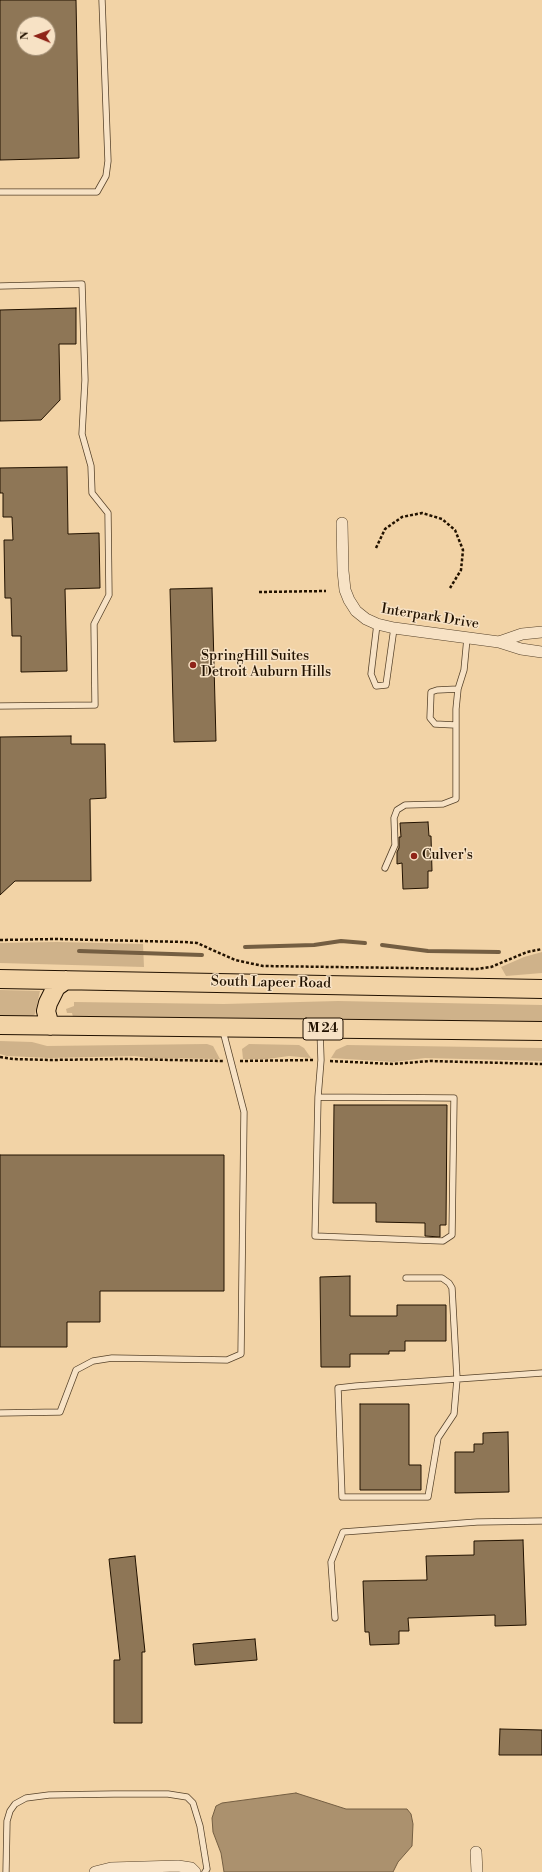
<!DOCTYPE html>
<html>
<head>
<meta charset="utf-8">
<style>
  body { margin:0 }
  #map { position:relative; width:542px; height:1872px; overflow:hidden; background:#f2d3a6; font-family:"Libre Bodoni",serif }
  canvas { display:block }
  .north { position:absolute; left:16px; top:16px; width:40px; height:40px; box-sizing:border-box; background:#f7e2c5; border:1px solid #a28f76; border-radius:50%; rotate:271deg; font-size:11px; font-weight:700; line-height:16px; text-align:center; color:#221200 }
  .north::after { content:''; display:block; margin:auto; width:14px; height:18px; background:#8f2418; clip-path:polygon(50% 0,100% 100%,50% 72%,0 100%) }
</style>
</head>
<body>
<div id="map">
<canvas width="542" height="1872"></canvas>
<div class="north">N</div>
</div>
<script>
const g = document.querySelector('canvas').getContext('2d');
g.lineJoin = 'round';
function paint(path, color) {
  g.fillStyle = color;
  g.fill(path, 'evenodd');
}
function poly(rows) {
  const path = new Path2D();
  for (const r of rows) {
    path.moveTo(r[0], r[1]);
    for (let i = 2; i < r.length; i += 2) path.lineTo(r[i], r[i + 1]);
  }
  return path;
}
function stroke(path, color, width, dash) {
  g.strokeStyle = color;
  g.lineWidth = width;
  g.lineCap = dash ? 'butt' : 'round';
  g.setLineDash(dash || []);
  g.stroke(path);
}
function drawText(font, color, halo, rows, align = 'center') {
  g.font = font + ' "Libre Bodoni",serif';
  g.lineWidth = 3;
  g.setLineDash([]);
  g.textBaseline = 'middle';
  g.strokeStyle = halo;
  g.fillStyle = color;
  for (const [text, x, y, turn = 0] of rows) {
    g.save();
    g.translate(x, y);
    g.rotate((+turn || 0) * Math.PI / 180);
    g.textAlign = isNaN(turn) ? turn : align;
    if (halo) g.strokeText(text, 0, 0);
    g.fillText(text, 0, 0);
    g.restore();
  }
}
paint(poly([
  [57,942,143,944,144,967,0,963,0,943],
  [542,952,542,973,506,976,501,967,524,957],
  [0,990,40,991,35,1014,33,1016,0,1016],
  [338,1001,542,1005,542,1022,73,1017,72,1013,67,1013,66,1009,74,1006,74,1002,224,1004],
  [0,1041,32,1042,47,1046,207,1044,213,1046,220,1059,149,1058,135,1056,50,1058,7,1056,0,1054],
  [249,1044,299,1045,304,1048,311,1058,289,1056,267,1059,243,1059,242,1049],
  [347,1045,542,1048,542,1061,425,1058,394,1062,331,1058,336,1050]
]), '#cfb28a');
const water = poly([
  [296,1793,346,1809,407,1809,411,1814,413,1824,412,1846,398,1862,393,1872,224,1872,221,1853,213,1832,212,1818,216,1806,222,1803,296,1793]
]);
paint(water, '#ab916e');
stroke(water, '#745e42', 1);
stroke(poly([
  [382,945,428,951,499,952],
  [245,947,314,945,341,941,365,943],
  [79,951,202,955]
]), '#745e42', 4);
const building = poly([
  [0,0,76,0,79,158,0,160,0,0],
  [24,24,48,24,48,48,24,48,24,24],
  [76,308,76,344,59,344,60,400,41,420,0,421,0,310,76,308],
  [67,467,68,534,99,533,100,588,65,589,67,671,21,672,21,636,12,636,11,598,5,598,4,540,13,540,12,517,3,517,3,493,0,493,0,468,67,467],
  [212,588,216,741,174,742,170,589,212,588],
  [71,736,71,744,105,744,106,798,90,799,91,881,15,881,0,895,0,737,71,736],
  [428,822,429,836,431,836,432,871,428,871,428,888,403,889,402,863,397,864,397,852,399,848,399,837,401,837,400,823,428,822],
  [334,1105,447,1105,446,1225,440,1225,440,1237,425,1236,425,1223,376,1222,376,1203,333,1203,334,1105],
  [0,1155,224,1155,224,1291,100,1291,100,1322,67,1322,67,1347,0,1347,0,1155],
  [350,1276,350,1316,397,1316,397,1305,446,1305,446,1341,405,1341,405,1351,389,1351,389,1354,350,1354,350,1367,321,1367,320,1277,350,1276],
  [360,1404,409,1404,409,1465,421,1465,421,1490,360,1490,360,1404],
  [508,1432,509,1492,455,1493,455,1452,474,1452,474,1444,483,1444,483,1433,508,1432],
  [523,1540,526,1625,495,1626,495,1615,408,1618,409,1631,399,1631,399,1644,370,1645,369,1632,365,1632,363,1581,427,1580,426,1556,474,1555,474,1541,523,1540],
  [135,1556,145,1652,142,1652,142,1723,114,1723,114,1660,120,1660,109,1559,135,1556],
  [255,1639,257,1660,195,1665,193,1644,255,1639],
  [500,1729,542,1730,542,1755,499,1755,500,1729]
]);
paint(building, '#8e7656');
stroke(building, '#221200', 1);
const lane = poly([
  [0,192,97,192,106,176,108,161,102,0],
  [0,286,82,284,85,380,82,434,91,466,92,493,108,513,109,595,94,624,95,705,0,706],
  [377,624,371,674,376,686,386,685,394,628],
  [455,725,435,724,430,718,431,692,437,690,458,689],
  [385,868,395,845,394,818,397,810,405,805,443,804,456,799,456,709,458,689,464,670,467,638],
  [318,1097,454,1098,452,1235,443,1241,315,1236,318,1097,321,1060,320,1031],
  [406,1278,442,1278,449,1283,452,1288,457,1379,454,1414,438,1438,428,1497,342,1497,338,1388,356,1386,457,1379,542,1373],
  [0,1413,60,1412,76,1370,93,1361,112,1358,227,1360,241,1354,244,1112,223,1031],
  [335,1618,331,1562,343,1532,477,1522,542,1521],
  [6,1872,7,1821,10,1811,15,1804,26,1798,49,1795,114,1794,168,1794,187,1797,193,1803,200,1826,207,1869,205,1872]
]);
const street = poly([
  [342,523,343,571,345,590,349,600,356,611,366,619,377,624,394,628,499,642,521,649,542,652],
  [499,642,522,634,542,632],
  [476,1852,477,1872],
  [95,1872,111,1868,178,1866,191,1868,195,1872]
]);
const primary = poly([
  [0,979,542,989],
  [0,1025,542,1031],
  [50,1026,46,1011,48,1003,56,987,66,980]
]);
stroke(lane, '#56422a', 7);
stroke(street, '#56422a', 12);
stroke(primary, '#221200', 20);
stroke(poly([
  [376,548,385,529,402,517,422,513,442,519,455,530,463,550,461,570,450,588],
  [259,592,326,591],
  [0,940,55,939,185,942,197,943,235,960,263,966,477,969,491,967,527,952,542,949],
  [0,1057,13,1059,50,1060,124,1059,223,1061],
  [240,1061,313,1060],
  [330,1061,393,1064,430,1061,542,1064]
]), '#221200', 2.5, [3, 2]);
stroke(lane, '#f7e2c5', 5.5);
stroke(street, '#f7e2c5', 11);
stroke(primary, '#f2d3a6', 18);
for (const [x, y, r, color] of [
  [193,665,4,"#8f2418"],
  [414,856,4,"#8f2418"]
]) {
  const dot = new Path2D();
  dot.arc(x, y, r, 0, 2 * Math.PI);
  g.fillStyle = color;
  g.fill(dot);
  stroke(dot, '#f7e2c5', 1.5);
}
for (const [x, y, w] of [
  [323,1029,40]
]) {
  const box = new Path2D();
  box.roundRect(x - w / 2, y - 11, w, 22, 3);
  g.fillStyle = '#f7e2c5';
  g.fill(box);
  stroke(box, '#221200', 1);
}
drawText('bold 13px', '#221200', null, [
  ["M 24",323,1029]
]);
drawText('14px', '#221200', '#f7e2c5', [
  ["Interpark Drive",430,617,9],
  ["South Lapeer Road",271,983,1]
]);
drawText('14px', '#221200', '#f7e2c5', [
  ["SpringHill Suites",201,657],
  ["Detroit Auburn Hills",201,673],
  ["Culver's",422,856]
], 'left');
</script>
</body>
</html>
